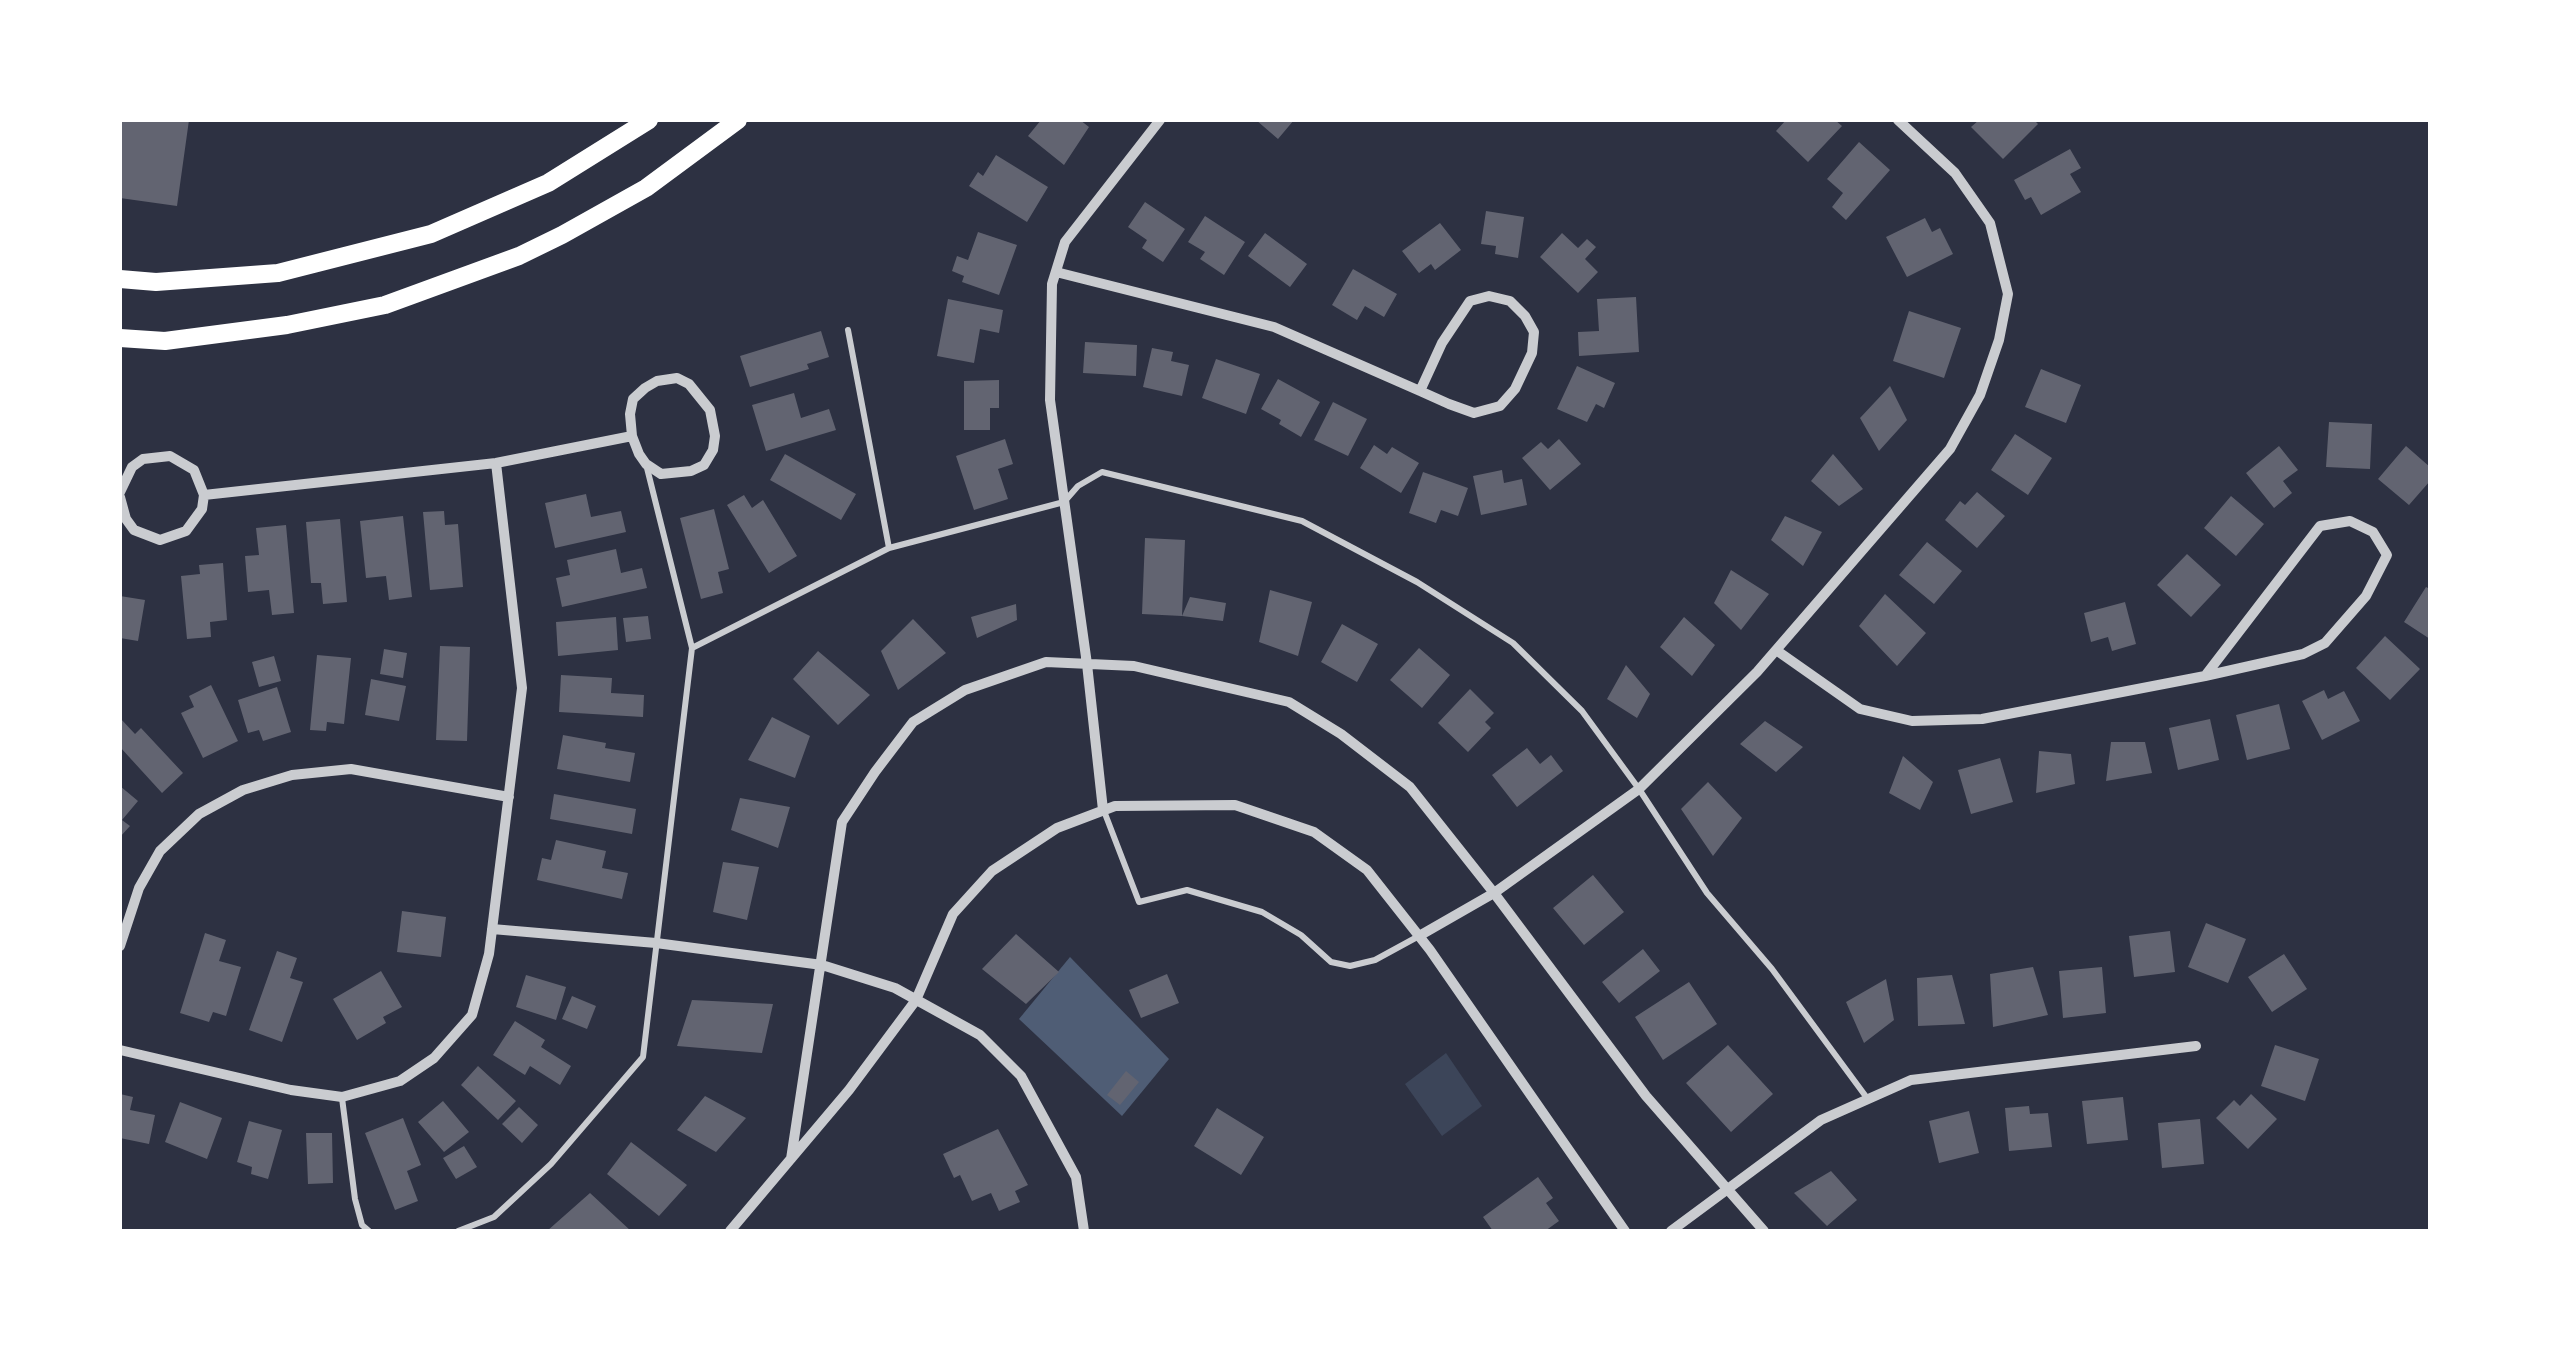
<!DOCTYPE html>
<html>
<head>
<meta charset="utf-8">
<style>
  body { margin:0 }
  #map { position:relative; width:2550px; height:1351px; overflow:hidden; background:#2d3142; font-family:"Source Sans 3",sans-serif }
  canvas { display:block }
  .frame { position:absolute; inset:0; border:122px solid #fff; pointer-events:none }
</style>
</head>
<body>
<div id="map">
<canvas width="2550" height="1351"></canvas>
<div class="frame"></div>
</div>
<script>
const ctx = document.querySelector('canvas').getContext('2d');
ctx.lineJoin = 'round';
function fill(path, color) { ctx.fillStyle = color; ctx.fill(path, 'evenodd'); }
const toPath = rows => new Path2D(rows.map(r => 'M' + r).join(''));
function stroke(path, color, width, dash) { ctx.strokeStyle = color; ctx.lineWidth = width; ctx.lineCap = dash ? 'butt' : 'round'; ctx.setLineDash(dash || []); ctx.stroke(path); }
fill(toPath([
  [1446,1053,1482,1106,1442,1136,1405,1084]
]), '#3c4559');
fill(toPath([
  [1070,957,1169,1059,1122,1116,1019,1019]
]), '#4f5d75');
fill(toPath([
  [120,120,189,120,177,206,120,198],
  [1041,120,1080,120,1089,127,1064,165,1028,136],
  [1256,120,1294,120,1278,139],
  [1786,120,1835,120,1842,126,1808,162,1776,131],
  [1979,120,2034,120,2038,124,2003,159,1971,127],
  [1859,142,1890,170,1846,220,1832,207,1843,193,1827,179],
  [2070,149,2081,168,2070,174,2081,192,2041,215,2031,197,2025,200,2014,180],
  [996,155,1048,187,1027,222,969,186,978,172,983,176],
  [1145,202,1185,229,1163,262,1142,248,1147,240,1128,227],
  [1486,211,1524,217,1518,258,1495,254,1496,246,1481,244],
  [1205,216,1245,242,1224,275,1200,259,1205,252,1188,242],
  [1925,218,1932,232,1940,228,1953,254,1907,277,1886,237],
  [1440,223,1461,250,1435,270,1431,264,1419,273,1402,251],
  [978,232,1017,245,999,295,962,282,964,276,952,271,957,256,968,260],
  [1265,233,1307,264,1290,287,1248,256],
  [1562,233,1578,248,1587,239,1596,247,1585,259,1598,272,1578,293,1540,257],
  [1353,269,1397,294,1384,317,1365,306,1357,320,1332,305],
  [1636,297,1639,352,1579,356,1578,332,1599,331,1597,299],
  [948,299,1003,310,999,333,980,329,974,363,937,356],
  [1909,311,1961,328,1944,378,1893,361],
  [821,331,829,357,807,364,809,369,750,387,740,356],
  [1085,342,1137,345,1136,376,1083,373],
  [1152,348,1173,352,1171,361,1189,365,1182,396,1143,387],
  [1216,359,1260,374,1246,414,1202,398],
  [1577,366,1615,383,1604,408,1596,404,1587,422,1557,409],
  [2041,369,2081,385,2066,423,2025,407],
  [1278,379,1320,402,1301,437,1279,424,1281,420,1261,409],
  [999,380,999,408,990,408,990,430,964,430,964,381],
  [1890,386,1907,420,1879,451,1860,418],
  [794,393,801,418,829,409,836,430,766,451,752,405],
  [1333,402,1367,419,1348,456,1314,440],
  [2329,422,2372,424,2370,469,2326,467],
  [2015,434,2052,458,2028,495,1991,470],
  [1005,439,1013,464,998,469,1008,499,974,510,956,456],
  [1559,439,1581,464,1550,490,1522,458,1541,442,1548,449],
  [1374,445,1387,454,1392,447,1419,463,1401,493,1360,468],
  [2279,446,2298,470,2283,481,2292,493,2274,508,2246,473],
  [2406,446,2430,467,2430,481,2409,505,2378,479],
  [785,454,856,494,841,520,770,480],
  [1833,454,1863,489,1839,506,1811,481],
  [1502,470,1504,483,1522,479,1527,505,1481,515,1473,476],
  [1423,472,1468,488,1458,516,1441,510,1436,523,1409,513],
  [1977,492,2005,516,1977,548,1945,520,1960,501,1965,505],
  [586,494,591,517,621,511,626,532,555,548,545,503],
  [744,495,752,508,763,500,797,556,769,573,727,505],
  [2231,496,2264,524,2236,556,2204,528],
  [714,509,729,569,718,572,723,593,701,599,680,518],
  [444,511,445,525,458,524,463,587,430,590,423,512],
  [403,516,412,597,389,600,386,576,366,578,360,521],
  [1785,516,1822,532,1803,566,1771,540],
  [340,519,347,602,323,604,321,583,311,583,306,522],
  [286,525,294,613,272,615,269,590,248,592,245,556,259,555,256,528],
  [1145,538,1185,540,1182,616,1142,614],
  [1927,542,1962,571,1934,604,1899,575],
  [616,549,621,573,642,568,647,588,562,607,556,578,570,575,567,560],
  [2187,554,2221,585,2191,617,2157,585],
  [223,563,227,620,210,622,211,637,187,639,181,576,200,574,199,565],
  [1731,570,1769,594,1741,630,1714,603],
  [2426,587,2430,589,2430,639,2404,622],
  [1270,590,1312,602,1298,656,1259,642],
  [1885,594,1926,633,1897,666,1859,626],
  [120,596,145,600,138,641,120,638],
  [1190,597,1226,603,1223,621,1182,616],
  [2125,602,2136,644,2112,651,2108,637,2091,642,2084,613],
  [1016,604,1017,620,977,638,971,617],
  [648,616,651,639,626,642,623,618],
  [616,617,618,650,558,656,556,622],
  [1684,617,1715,645,1692,676,1660,647],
  [913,619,946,653,898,690,881,651],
  [1342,624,1378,644,1357,682,1321,662],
  [2385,636,2420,669,2390,700,2356,668],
  [440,646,470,647,467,741,436,740],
  [1419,648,1450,675,1422,708,1390,680],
  [384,649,407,653,403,678,380,674],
  [818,651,870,695,838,725,793,679],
  [317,655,351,658,344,724,327,722,326,731,310,730],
  [274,656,281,681,259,687,252,662],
  [1626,665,1650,694,1637,718,1607,699],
  [561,675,612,678,611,693,644,695,643,717,559,712],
  [371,679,406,686,399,721,365,715],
  [211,685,238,741,203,758,181,713,194,707,189,696],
  [277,687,291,732,263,741,259,730,248,733,238,700],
  [1470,689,1494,713,1485,722,1491,728,1468,752,1438,723],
  [2324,690,2328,699,2344,691,2360,721,2322,740,2302,701],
  [2279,704,2290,749,2247,760,2236,715],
  [772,717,810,736,795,778,748,760],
  [120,718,135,734,141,728,183,773,162,793,120,747],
  [2210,719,2219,760,2178,770,2169,728],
  [1765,721,1803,747,1776,772,1740,744],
  [563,735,606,743,605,748,635,753,630,782,557,769],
  [2111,742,2145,742,2152,773,2106,781],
  [1527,748,1540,764,1551,755,1563,771,1517,807,1492,775],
  [2039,751,2071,754,2075,784,2036,793],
  [1903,756,1933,782,1920,810,1889,793],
  [2000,758,2013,802,1971,814,1958,770],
  [1708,782,1742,818,1713,856,1681,809],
  [120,786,138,801,122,820,130,826,120,837],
  [554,794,636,809,632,834,550,819],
  [740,798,790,807,778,848,731,830],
  [556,840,606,851,602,868,628,873,622,899,537,880,542,858,551,860],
  [723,862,759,867,747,920,713,912],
  [1593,875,1624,912,1584,945,1553,908],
  [402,911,446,917,441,957,397,952],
  [2206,923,2246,939,2228,983,2188,967],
  [2170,931,2175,972,2134,977,2129,936],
  [205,933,226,940,219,961,241,967,226,1016,213,1012,209,1022,180,1013],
  [1016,934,1059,972,1026,1004,982,969],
  [1643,949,1660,971,1619,1003,1602,982],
  [277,951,297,958,290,978,303,982,282,1042,249,1030],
  [2284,954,2307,989,2272,1012,2248,977],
  [2033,967,2048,1015,1993,1027,1990,974],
  [2102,967,2106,1013,2063,1018,2059,971],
  [381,971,402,1007,383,1017,386,1023,357,1040,333,999],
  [1167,974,1179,1003,1141,1018,1129,990],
  [526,975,566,987,556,1020,516,1007],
  [1952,975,1965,1024,1918,1026,1917,978],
  [1886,979,1894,1020,1864,1043,1846,1002],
  [1689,982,1717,1024,1663,1060,1635,1017],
  [572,996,596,1006,587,1029,562,1019],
  [692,1000,773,1004,762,1053,677,1046],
  [515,1021,545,1040,541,1047,571,1066,560,1085,530,1066,525,1075,493,1055],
  [1728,1045,1773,1094,1731,1132,1686,1083],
  [2275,1045,2319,1059,2305,1101,2261,1086],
  [478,1066,516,1101,498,1120,461,1085],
  [1126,1071,1139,1082,1120,1105,1107,1095],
  [120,1094,133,1097,130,1110,155,1115,149,1144,120,1138],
  [2251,1094,2277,1119,2248,1149,2216,1118,2234,1100,2240,1106],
  [705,1096,746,1118,716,1152,677,1130],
  [2123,1097,2128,1140,2087,1144,2082,1101],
  [443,1101,469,1132,444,1152,418,1122],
  [180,1102,222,1118,207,1159,165,1142],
  [2029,1106,2030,1114,2048,1113,2052,1147,2009,1151,2005,1108],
  [519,1107,538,1125,522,1143,502,1124],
  [1217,1108,1264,1137,1241,1175,1194,1146],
  [1969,1111,1979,1153,1939,1163,1929,1121],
  [403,1118,421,1165,407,1171,418,1201,395,1210,365,1133],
  [2200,1119,2204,1164,2162,1168,2158,1123],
  [249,1121,282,1130,268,1179,251,1174,252,1167,237,1162],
  [998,1129,1028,1185,1015,1191,1020,1202,999,1211,991,1193,972,1201,960,1175,954,1178,943,1154],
  [306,1133,332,1133,333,1183,308,1184],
  [631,1142,687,1185,659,1216,607,1174],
  [464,1146,477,1167,456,1179,443,1158],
  [1831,1171,1857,1200,1827,1226,1794,1193],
  [1538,1177,1553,1198,1546,1203,1559,1221,1545,1231,1493,1231,1483,1217],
  [590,1193,631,1231,547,1231]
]), '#626471');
stroke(toPath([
  [848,330,889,548],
  [692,648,889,548,1064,502,1078,486,1102,472,1302,521,1417,582,1513,643,1582,711,1639,789,1707,893,1772,969,1867,1098],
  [1104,811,1139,902,1187,890,1262,912,1301,935,1331,962,1350,966,1375,960,1419,936],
  [342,1098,355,1199,362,1225,369,1231],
  [458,1231,494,1217,551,1164,643,1057,692,648,646,464]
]), '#caccd0', 6);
stroke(toPath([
  [1056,272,1274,327,1420,391,1449,404,1474,413,1500,406,1515,389,1532,353,1534,332,1525,316,1510,301,1489,296,1470,301,1442,343,1420,391],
  [677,378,689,384,710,410,715,436,713,450,704,465,691,471,661,474,646,464,639,454,632,436,630,414,633,399,645,388,657,381,677,378],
  [120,492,132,467,143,459,170,456,194,470,204,495,202,509,186,531,160,540,134,530,126,519,120,497],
  [204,495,496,463,632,436],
  [1776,650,1860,709,1912,721,1982,719,2205,676,2303,654,2325,643,2366,596,2387,555,2373,532,2350,521,2320,526,2205,676],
  [1103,810,1087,664,1050,400,1052,284,1065,242,1160,120],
  [492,929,656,943,822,965,895,988,980,1035,1021,1076,1076,1177,1084,1231],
  [1419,936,1494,893,1639,789,1757,672,1950,449,1980,395,1999,340,2008,294,1990,223,1955,173,1898,120],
  [120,946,139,888,160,851,199,814,243,790,292,775,351,769,509,797],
  [120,1050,291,1090,342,1097,400,1081,434,1058,472,1015,489,954,522,688,496,463],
  [791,1159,842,822,875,772,913,722,965,690,1046,662,1134,666,1289,702,1341,734,1410,787,1494,893,1646,1096,1764,1231],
  [730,1231,849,1090,916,1000,953,914,992,871,1057,828,1115,806,1235,805,1314,832,1367,870,1430,950,1625,1231],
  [1671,1231,1821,1120,1911,1080,2196,1046]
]), '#caccd0', 10);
stroke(toPath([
  [120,279,156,282,278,273,431,234,548,183,649,120],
  [120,338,165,341,287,325,385,305,519,256,562,235,646,188,738,120]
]), '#fff', 18);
</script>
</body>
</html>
